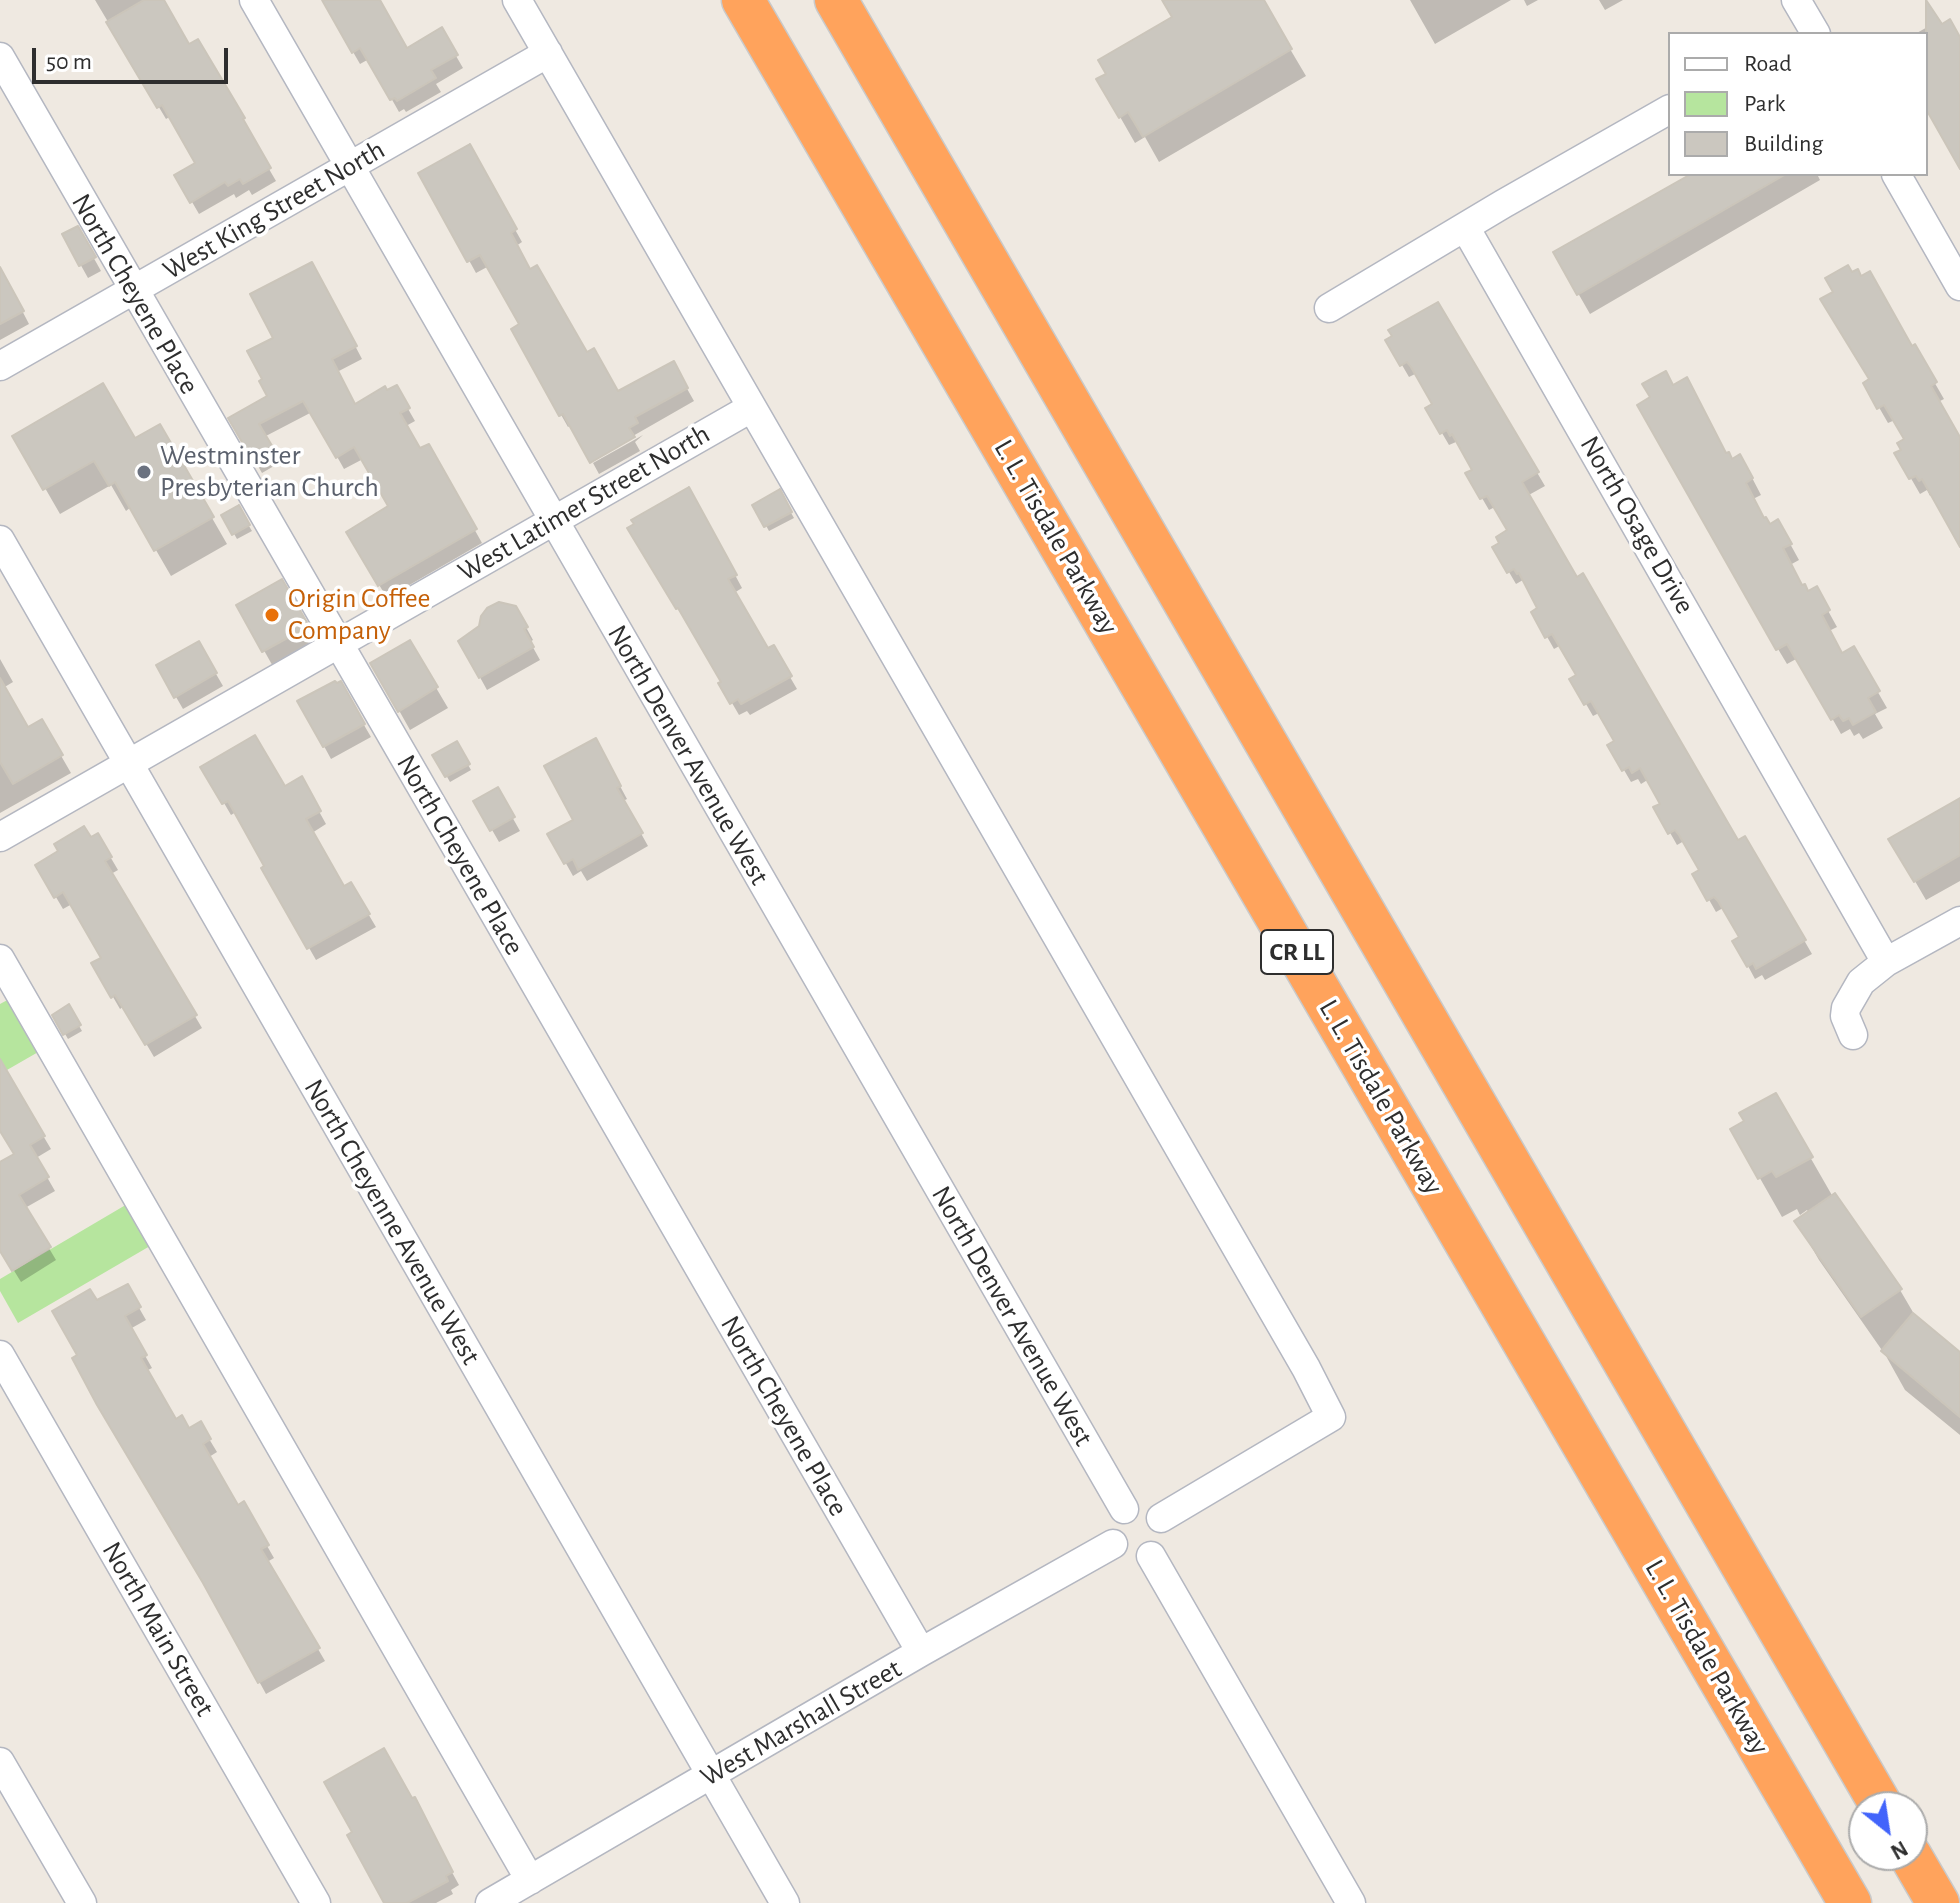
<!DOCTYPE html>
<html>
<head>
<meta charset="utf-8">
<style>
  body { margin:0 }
  #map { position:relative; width:1960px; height:1903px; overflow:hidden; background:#efe9e1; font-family:"Alegreya Sans",sans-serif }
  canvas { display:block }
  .legend { position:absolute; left:1668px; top:32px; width:260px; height:144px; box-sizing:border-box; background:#fff; border:2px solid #ababab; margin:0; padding:10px 14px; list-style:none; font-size:24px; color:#2e2e2e }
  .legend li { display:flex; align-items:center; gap:16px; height:40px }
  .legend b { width:40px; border:2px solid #ababab }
  .north { position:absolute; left:1848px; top:1791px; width:80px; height:80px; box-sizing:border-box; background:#fff; border:2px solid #ababab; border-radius:50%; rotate:150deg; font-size:22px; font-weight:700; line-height:32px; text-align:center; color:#2e2e2e }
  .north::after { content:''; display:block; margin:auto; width:28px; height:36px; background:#4264fb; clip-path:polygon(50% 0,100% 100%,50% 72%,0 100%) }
  .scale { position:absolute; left:32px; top:48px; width:196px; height:36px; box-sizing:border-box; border:4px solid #2e2e2e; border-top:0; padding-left:10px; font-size:24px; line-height:28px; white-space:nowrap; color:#2e2e2e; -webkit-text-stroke:6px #fff; paint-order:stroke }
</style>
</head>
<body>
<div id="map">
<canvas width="1960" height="1903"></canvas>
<ul class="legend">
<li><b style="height:10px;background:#fff"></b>Road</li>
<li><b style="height:22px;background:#b6e59e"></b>Park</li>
<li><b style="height:22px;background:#cbc7bf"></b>Building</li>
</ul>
<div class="north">N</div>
<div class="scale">50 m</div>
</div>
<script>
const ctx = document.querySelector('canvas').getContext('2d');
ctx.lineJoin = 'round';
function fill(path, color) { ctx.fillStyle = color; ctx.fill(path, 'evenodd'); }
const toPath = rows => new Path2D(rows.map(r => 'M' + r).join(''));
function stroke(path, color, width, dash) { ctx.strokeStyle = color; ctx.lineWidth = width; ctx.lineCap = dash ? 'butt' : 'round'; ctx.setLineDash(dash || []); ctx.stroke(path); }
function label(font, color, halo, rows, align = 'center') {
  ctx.font = font + ' "Alegreya Sans",sans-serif'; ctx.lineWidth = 7; ctx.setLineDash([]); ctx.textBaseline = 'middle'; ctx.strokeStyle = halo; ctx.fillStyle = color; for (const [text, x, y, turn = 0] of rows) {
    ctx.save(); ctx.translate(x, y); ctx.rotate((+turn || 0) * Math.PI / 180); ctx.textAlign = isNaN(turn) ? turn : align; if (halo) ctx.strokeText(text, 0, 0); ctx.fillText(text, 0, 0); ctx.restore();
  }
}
fill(toPath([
  [13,997,40,1051,0,1074,0,1004],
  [129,1203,150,1246,18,1323,0,1291,0,1279]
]), '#b6e59e');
fill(toPath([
  [95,0,162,0,189,46,197,41,250,131,248,133,276,181,252,195,249,190,236,198,234,194,199,214,177,176,198,164,171,116,166,119],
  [323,0,378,0,406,50,441,30,463,68,436,84,441,92,406,112,404,109,399,112,369,59,360,64],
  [1164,0,1261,0,1306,76,1159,162,1145,137,1135,143,1099,80,1175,18],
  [1410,0,1511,0,1435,44],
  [1524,0,1538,0,1527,6],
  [1599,0,1623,0,1605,10],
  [1938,21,1960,41,1960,164,1926,104,1926,34,1915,34],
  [469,147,522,242,516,246,530,272,586,355,618,394,673,364,694,401,591,460,571,425,568,427,513,330,522,325,489,266,476,273,421,173],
  [1692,174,1817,174,1820,180,1590,314,1555,253],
  [77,228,101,271,88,278,64,235],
  [0,268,29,324,0,340],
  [319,277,362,359,337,372,354,406,396,388,415,421,406,426,419,451,428,446,482,543,387,598,348,533,391,507,363,459,344,469,312,412,264,437,279,463,262,473,231,419,269,397,276,339],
  [1437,304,1545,486,1527,496,1737,843,1745,838,1812,954,1765,980,1762,975,1755,979,1735,942,1741,938,1723,908,1716,912,1695,875,1702,871,1684,841,1677,845,1656,808,1663,805,1649,779,1641,784,1638,779,1631,782,1610,746,1617,742,1599,713,1593,716,1572,680,1579,676,1561,645,1554,649,1533,612,1540,609,1523,580,1516,584,1509,572,1501,544,1509,531,1495,507,1489,510,1468,474,1475,470,1460,446,1459,447,1456,442,1449,445,1428,409,1435,405,1415,374,1409,377,1388,341],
  [1914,347,1944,399,1938,402,1960,441,1960,542,1933,494,1930,496,1927,490,1920,494,1897,454,1904,450,1907,440,1895,420,1888,423,1865,383],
  [1673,388,1732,461,1749,472,1761,495,1753,499,1764,521,1770,527,1778,522,1799,560,1790,565,1802,587,1808,593,1816,589,1837,627,1829,631,1842,655,1853,649,1887,708,1875,714,1883,728,1863,739,1859,733,1854,736,1850,729,1841,734,1798,658,1787,664,1778,649],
  [159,426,227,544,171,576,131,507,126,511,111,485,60,514,15,436,134,441],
  [643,435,635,442,640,451,599,474,593,463],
  [689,489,742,588,734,593,767,651,773,648,797,689,750,715,747,711,739,715,721,684,723,683,630,529],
  [779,492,794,518,769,531,755,506],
  [238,508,252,531,237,539,224,516],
  [281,582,318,646,275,670,239,606],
  [515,607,533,640,530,642,540,660,487,690,460,641],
  [409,642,448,708,410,730,373,664],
  [198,643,223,686,183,709,158,666],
  [0,659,13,682,3,688,27,729,41,721,71,773,0,813],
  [340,684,371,737,331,759,300,702],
  [595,740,627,799,623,801,648,846,587,881,581,871,573,876,550,835,576,820],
  [456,744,471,770,450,782,435,756],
  [203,767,284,789,301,779,326,824,312,833,343,889,351,885,376,927,316,960,264,869,267,867,236,812,231,815],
  [497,790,520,831,499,842,476,802],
  [1960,800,1960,881,1926,900,1891,840],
  [98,836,118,870,111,874,202,1028,154,1057,124,1006,120,1009,94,964,104,958,72,904,63,909,37,865],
  [68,1007,82,1031,68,1039,54,1015],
  [8,1077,51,1149,36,1158,55,1191,25,1208,56,1260,21,1282,0,1248,0,1165,16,1155,0,1127,0,1082],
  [1775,1096,1833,1197,1900,1290,1917,1319,1960,1355,1960,1435,1905,1390,1886,1356,1819,1260,1797,1222,1809,1213,1807,1210,1800,1215,1797,1209,1782,1217,1732,1129,1747,1122],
  [127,1287,146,1320,130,1329,152,1368,146,1371,175,1421,188,1431,200,1424,217,1452,209,1457,237,1508,243,1504,274,1558,267,1562,325,1661,266,1694,80,1356,96,1303],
  [383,1751,440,1846,438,1847,459,1885,451,1890,453,1894,436,1903,386,1903,355,1833]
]), '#0003');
const building = toPath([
  [144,0,164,0,189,44,198,39,245,118,243,119,271,168,243,184,240,179,228,186,225,182,190,203,174,175,195,163,162,105,157,108,106,22,144,0],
  [322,0,380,0,407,48,442,27,458,55,431,70,436,78,397,101,395,98,390,100,360,48,352,53,322,0],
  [1162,0,1264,0,1292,49,1143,137,1128,112,1119,118,1096,79,1106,74,1098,60,1172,17,1162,0],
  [1926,0,1942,24,1950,19,1960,37,1960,169,1926,109,1926,0],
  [470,144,517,229,511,233,530,269,537,265,587,352,594,348,618,391,674,361,688,388,635,417,638,423,629,428,635,437,590,463,563,414,559,416,511,329,519,324,480,255,467,262,418,173,470,144],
  [1691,174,1786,174,1577,295,1553,252,1691,174],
  [78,226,96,257,79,266,62,234,78,226],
  [312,262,357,346,332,359,355,404,385,386,387,390,397,385,410,408,400,413,420,448,429,444,477,529,378,586,346,532,388,506,354,447,336,458,303,401,259,424,274,449,253,461,228,418,267,396,259,381,262,379,247,351,273,338,250,294,312,262],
  [1848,265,1852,272,1858,269,1861,276,1870,271,1912,346,1915,344,1937,382,1931,386,1960,437,1960,547,1922,479,1919,481,1916,476,1909,479,1894,453,1901,450,1897,443,1904,439,1884,405,1877,409,1863,383,1869,379,1820,299,1833,292,1825,278,1848,265],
  [0,267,24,311,0,324,0,267],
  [1438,302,1539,472,1522,482,1577,577,1583,573,1738,840,1745,836,1806,940,1756,969,1753,963,1747,967,1732,941,1739,937,1718,901,1714,897,1707,901,1692,874,1699,870,1679,835,1675,830,1668,834,1653,807,1660,804,1640,768,1632,773,1629,767,1622,771,1607,745,1614,741,1591,701,1584,705,1569,679,1576,675,1552,634,1545,638,1531,612,1537,608,1519,573,1517,574,1514,569,1507,573,1492,547,1499,543,1496,537,1507,530,1487,496,1480,499,1465,473,1472,470,1452,434,1450,436,1447,430,1440,434,1425,408,1432,404,1411,367,1407,362,1400,366,1385,340,1392,336,1388,330,1438,302],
  [1666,371,1673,385,1687,377,1726,453,1729,452,1732,459,1740,454,1753,478,1746,483,1764,518,1766,517,1770,524,1778,519,1792,544,1783,548,1802,585,1805,584,1808,591,1817,586,1830,610,1822,615,1842,653,1854,646,1880,691,1868,698,1876,712,1853,725,1849,718,1843,721,1839,715,1831,720,1787,644,1776,650,1637,405,1650,397,1642,384,1666,371],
  [103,383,135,438,160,424,214,517,154,551,115,482,109,486,94,461,43,490,12,436,103,383],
  [689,487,737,575,728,579,768,648,774,645,792,676,741,704,738,699,730,704,718,683,721,682,678,608,676,609,627,528,634,524,631,520,689,487],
  [780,489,792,512,764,527,752,505,780,489],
  [239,505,250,525,232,535,221,515,239,505],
  [282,579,309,626,262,652,236,605,282,579],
  [499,602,516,606,528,627,524,629,534,647,479,678,458,641,479,626,481,616,487,608,499,602],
  [410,640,438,687,398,712,370,663,410,640],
  [199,641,217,673,174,698,156,665,199,641],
  [0,678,28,727,42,719,63,755,13,784,0,762,0,678],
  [335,681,337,683,341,681,365,724,323,747,297,701,335,681],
  [255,735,285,786,302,776,321,811,306,819,344,886,351,882,370,914,307,949,261,868,264,866,228,801,222,804,200,767,255,735],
  [596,738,621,786,617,788,643,833,578,870,573,859,564,864,547,834,573,820,544,766,596,738],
  [457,741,470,764,445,777,432,755,457,741],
  [498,787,515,817,490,831,473,801,498,787],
  [1960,798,1960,855,1914,882,1888,839,1960,798],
  [84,826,91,837,98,833,112,857,105,861,197,1015,145,1045,115,995,111,998,91,963,101,958,63,892,54,898,35,865,58,851,54,844,84,826],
  [69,1004,81,1025,63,1035,52,1015,69,1004],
  [0,1059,45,1136,30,1145,49,1177,19,1195,51,1247,12,1271,0,1251,0,1162,14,1154,0,1131,0,1059],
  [1776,1093,1813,1157,1776,1177,1772,1171,1758,1179,1730,1129,1744,1121,1739,1113,1776,1093],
  [1835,1193,1902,1289,1861,1317,1794,1221,1835,1193],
  [128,1284,141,1307,125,1316,147,1355,141,1358,176,1419,182,1415,189,1428,201,1421,211,1439,203,1444,238,1505,244,1501,269,1545,261,1549,320,1648,258,1683,203,1583,97,1405,72,1358,77,1355,52,1311,90,1289,97,1300,128,1284],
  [1913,1313,1960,1352,1960,1417,1881,1351,1913,1313],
  [384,1748,412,1798,415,1797,453,1872,446,1876,448,1881,407,1903,384,1903,347,1835,352,1832,324,1782,384,1748]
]);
fill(building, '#cbc7bf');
stroke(building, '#cbc5ba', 2);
const minor = toPath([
  [254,0,1124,1509],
  [517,0,1306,1368,1331,1417,1161,1518],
  [1796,0,1816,34],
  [0,57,921,1652],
  [1896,174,1960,286],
  [1465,227,1886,962],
  [1329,308,1503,204,1670,109],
  [0,366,548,53],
  [0,540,785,1903],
  [0,837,751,408],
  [0,959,530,1880],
  [1853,1035,1845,1016,1846,1008,1861,982,1886,962,1960,921],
  [0,1355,316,1903],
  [1151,1556,1351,1903],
  [0,1762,82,1903],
  [490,1903,921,1652,1113,1544]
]);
const highway = toPath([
  [743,0,1850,1903],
  [836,0,1882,1807],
  [1910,1855,1938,1903]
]);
stroke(minor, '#b4b7c1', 31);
stroke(highway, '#c9c9c9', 45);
stroke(minor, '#fff', 28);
stroke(highway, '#ffa35c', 42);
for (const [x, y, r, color] of [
  [144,472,8,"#6b7280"],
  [272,615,8,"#e8710a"]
]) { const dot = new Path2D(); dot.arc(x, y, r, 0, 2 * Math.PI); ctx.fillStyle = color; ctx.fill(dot); stroke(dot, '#fff', 3); }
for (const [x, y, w] of [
  [1297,952,72]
]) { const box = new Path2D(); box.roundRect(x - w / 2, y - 22, w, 44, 6); ctx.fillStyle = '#fff'; ctx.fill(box); stroke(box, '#2e2e2e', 2); }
label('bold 26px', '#2e2e2e', null, [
  ["CR LL",1297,952]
]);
label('28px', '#2e2e2e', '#fff', [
  ["West King Street North",274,210,-30],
  ["North Cheyene Place",135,294,60],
  ["West Latimer Street North",584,503,-30],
  ["North Osage Drive",1637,525,60],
  ["L. L. Tisdale Parkway",1056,537,60],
  ["North Denver Avenue West",688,755,60],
  ["North Cheyene Place",460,855,60],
  ["L. L. Tisdale Parkway",1381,1097,60],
  ["North Cheyenne Avenue West",392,1222,60],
  ["North Denver Avenue West",1012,1316,60],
  ["North Cheyene Place",784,1416,60],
  ["North Main Street",158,1629,60],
  ["L. L. Tisdale Parkway",1707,1657,60],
  ["West Marshall Street",801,1723,-30]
]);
label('28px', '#5b616d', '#fff', [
  ["Westminster",160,456],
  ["Presbyterian Church",160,488]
], 'left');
label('28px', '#c56008', '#fff', [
  ["Origin Coffee",288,599],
  ["Company",288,631]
], 'left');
</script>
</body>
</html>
